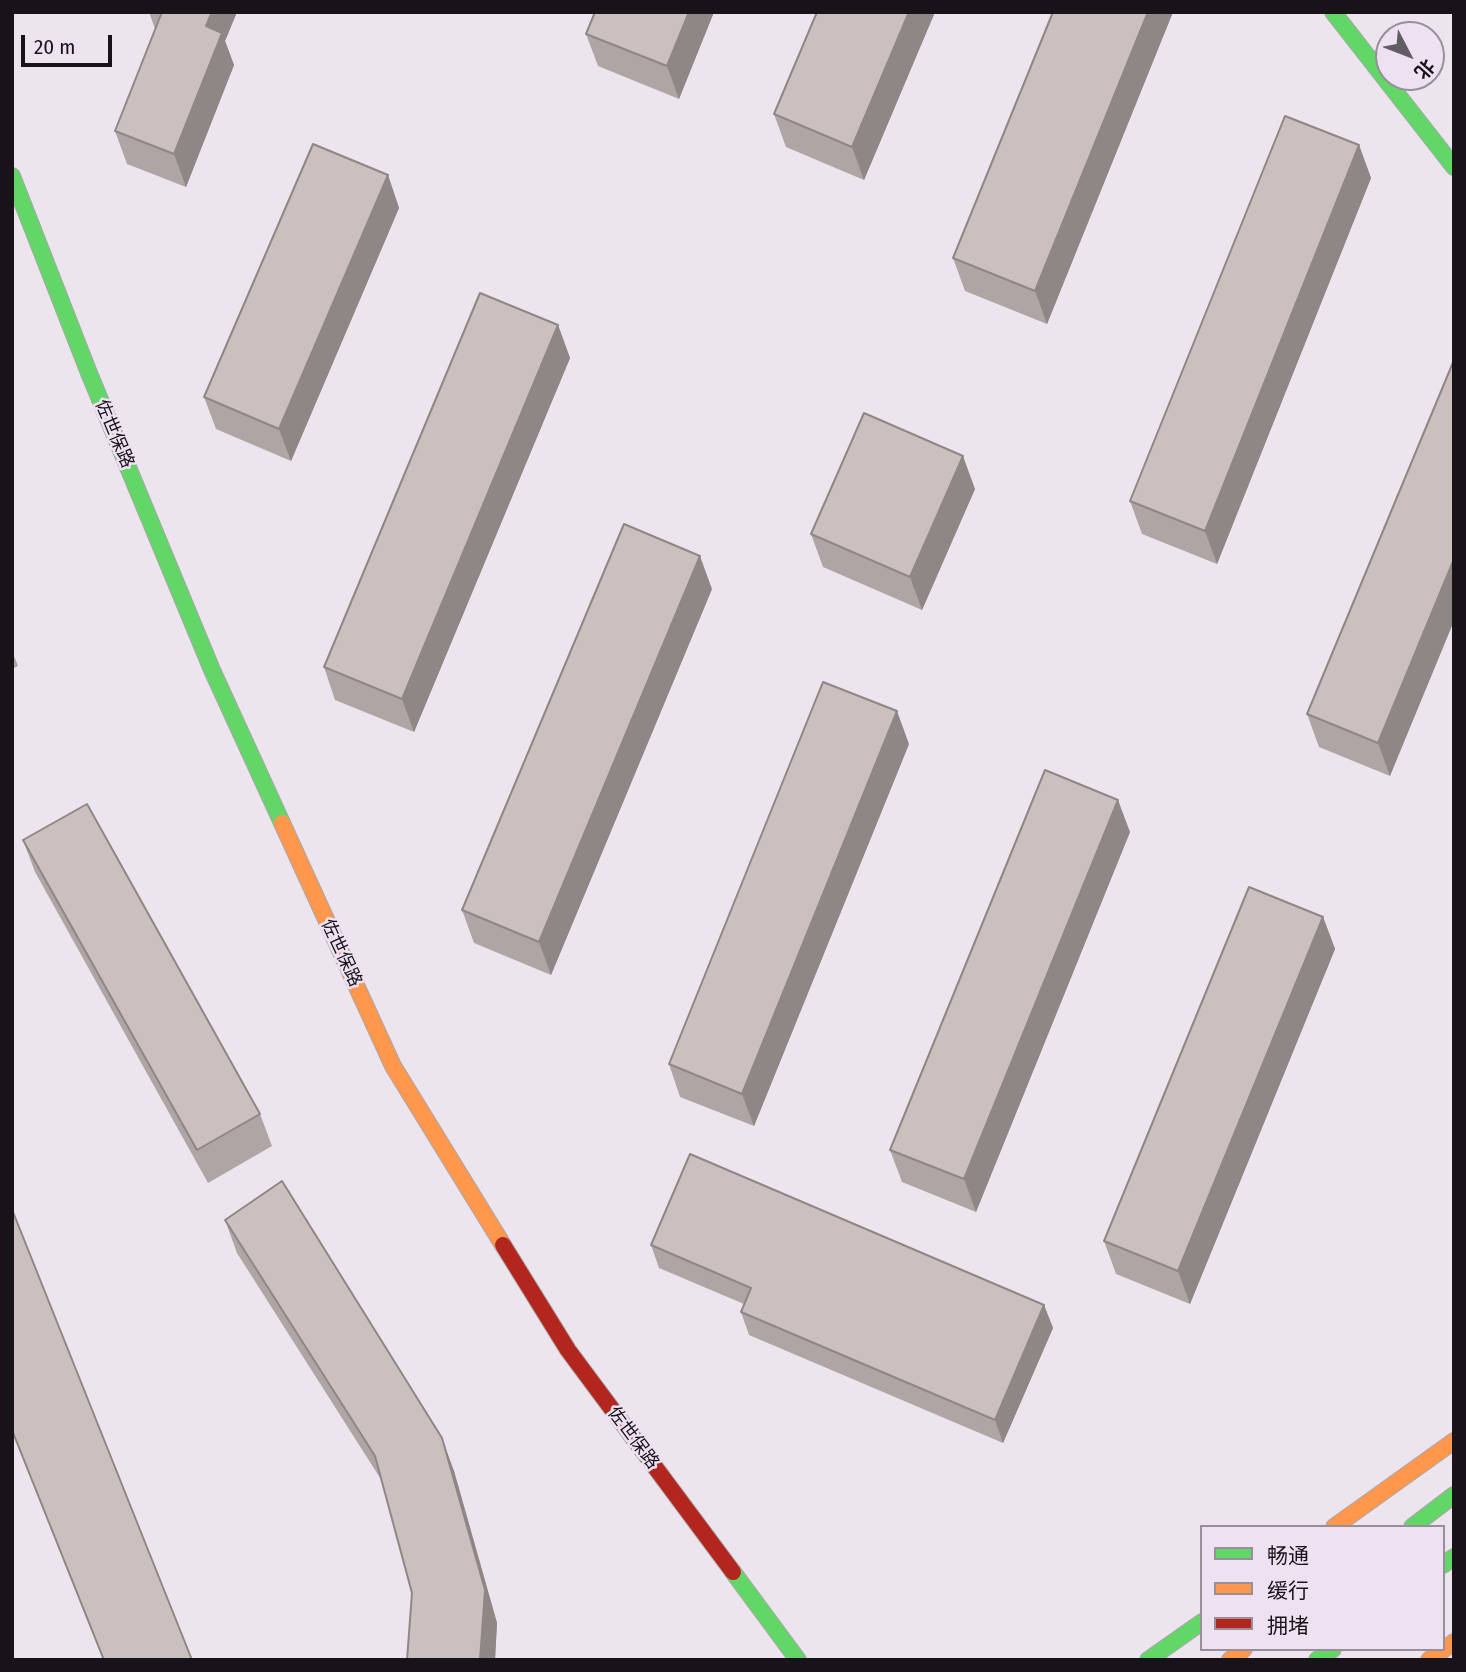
<!DOCTYPE html>
<html>
<head>
<meta charset="utf-8">
<style>
  body { margin:0 }
  #map { position:relative; width:1466px; height:1672px; overflow:hidden; background:#ece5ee; font-family:"Fira Sans Condensed","Noto Sans SC",sans-serif }
  canvas { display:block }
  .frame { position:absolute; inset:0; border:14px solid #181319; pointer-events:none }
  .legend { position:absolute; left:1200px; top:1525px; width:245px; height:126px; box-sizing:border-box; background:#ede1f2; border:2px solid #988f9b; margin:0; padding:9px 12px; list-style:none; font-size:21px; color:#181319 }
  .legend li { display:flex; align-items:center; gap:14px; height:35px }
  .legend b { width:35px; border:2px solid #988f9b }
  .north { position:absolute; left:1375px; top:21px; width:70px; height:70px; box-sizing:border-box; background:#ede1f2; border:2px solid #988f9b; border-radius:50%; rotate:132deg; font-size:19px; font-weight:700; line-height:28px; text-align:center; color:#181319 }
  .north::after { content:''; display:block; margin:auto; width:24px; height:32px; background:#625c64; clip-path:polygon(50% 0,100% 100%,50% 72%,0 100%) }
  .scale { position:absolute; left:21px; top:35px; width:91px; height:32px; box-sizing:border-box; border:4px solid #181319; border-top:0; padding-left:9px; font-size:21px; line-height:24px; white-space:nowrap; color:#181319; -webkit-text-stroke:5px #ede1f2; paint-order:stroke }
</style>
</head>
<body>
<div id="map">
<canvas width="1466" height="1672"></canvas>
<div class="frame"></div>
<ul class="legend">
<li><b style="height:9px;background:#63d668"></b>畅通</li>
<li><b style="height:9px;background:#ff974d"></b>缓行</li>
<li><b style="height:9px;background:#b3261e"></b>拥堵</li>
</ul>
<div class="north">北</div>
<div class="scale">20 m</div>
</div>
<script>
const ctx = document.querySelector('canvas').getContext('2d');
ctx.lineJoin = 'round';
const toPath = rows => new Path2D(rows.map(r => 'M' + r).join(''));
function stroke(path, color, width, dash) { ctx.strokeStyle = color; ctx.lineWidth = width; ctx.lineCap = dash ? 'butt' : 'round'; ctx.setLineDash(dash || []); ctx.stroke(path); }
function fill(path, color) { ctx.fillStyle = color; ctx.fill(path, 'evenodd'); }
function label(font, color, halo, rows, align = 'center') {
  ctx.font = font + ' "Fira Sans Condensed","Noto Sans SC",sans-serif'; ctx.lineWidth = 5; ctx.setLineDash([]); ctx.textBaseline = 'middle'; ctx.strokeStyle = halo; ctx.fillStyle = color; for (const [text, x, y, turn = 0] of rows) {
    ctx.save(); ctx.translate(x, y); ctx.rotate((+turn || 0) * Math.PI / 180); ctx.textAlign = isNaN(turn) ? turn : align; if (halo) ctx.strokeText(text, 0, 0); ctx.fillText(text, 0, 0); ctx.restore();
  }
}
const fast = toPath([
  [1333,12,1454,167],
  [12,176,89,373,212,670,282,823],
  [1412,1527,1454,1495],
  [1443,1565,1454,1557],
  [733,1572,798,1660],
  [1148,1660,1202,1622],
  [1317,1660,1333,1649]
]);
const slow = toPath([
  [282,823,393,1066,503,1245],
  [1334,1527,1454,1441],
  [1230,1660,1244,1649],
  [1429,1660,1454,1642]
]);
const jam = toPath([
  [503,1245,568,1350,733,1572]
]);
stroke(fast, '#aba6ad', 18);
stroke(slow, '#aba6ad', 18);
stroke(jam, '#aba6ad', 18);
stroke(fast, '#63d668', 16);
stroke(slow, '#ff974d', 16);
stroke(jam, '#b3261e', 16);
fill(toPath([
  [149,12,237,12,225,41,234,65,186,187,127,164,115,131,155,29],
  [714,12,679,99,598,66,586,34],
  [817,12,935,12,864,180,786,147,774,114],
  [1053,12,1173,12,1047,324,965,291,953,258],
  [1359,145,1371,178,1217,564,1142,534,1130,501],
  [388,175,399,208,291,461,216,429,204,397],
  [558,325,570,358,414,732,335,700,324,667],
  [1454,360,1390,776,1319,747,1307,714],
  [975,489,922,610,823,567,811,534],
  [712,589,551,975,474,943,462,910],
  [12,651,18,666,12,669],
  [909,744,754,1126,680,1097,669,1064],
  [1130,832,976,1212,902,1182,890,1150],
  [23,840,260,1114,272,1146,208,1183,35,872],
  [1323,917,1335,949,1190,1304,1116,1274,1104,1241],
  [12,1212,192,1660,103,1660,12,1432],
  [225,1220,454,1471,497,1623,495,1660,407,1660,412,1593,382,1481,237,1253],
  [651,1245,1044,1305,1053,1328,1003,1443,749,1335,741,1312,744,1304,659,1268]
]), '#afa5a4');
fill(toPath([
  [212,12,237,12,225,41,234,65,186,187,174,154,206,26],
  [689,12,714,12,679,99,667,66],
  [909,12,935,12,864,180,852,147],
  [1148,12,1173,12,1047,324,1035,291],
  [1359,145,1371,178,1217,564,1205,531],
  [388,175,399,208,291,461,279,429],
  [558,325,570,358,414,732,402,699],
  [963,456,975,489,922,610,910,577],
  [700,556,712,589,551,975,539,942],
  [1454,559,1454,621,1390,776,1378,743],
  [897,711,909,744,754,1126,742,1094],
  [1118,800,1130,832,976,1212,964,1179],
  [1323,917,1335,949,1190,1304,1178,1271],
  [1044,1305,1053,1328,1003,1443,995,1420],
  [442,1438,454,1471,497,1623,495,1660,480,1660]
]), '#8f8686');
const building = toPath([
  [162,12,212,12,206,26,222,33,174,154,115,131,162,12],
  [595,12,689,12,667,66,586,34,595,12],
  [817,12,909,12,852,147,774,114,817,12],
  [1053,12,1148,12,1035,291,953,258,1053,12],
  [1285,116,1359,145,1205,531,1130,501,1285,116],
  [313,144,388,175,279,429,204,397,313,144],
  [480,293,558,325,402,699,324,667,480,293],
  [1454,360,1454,559,1378,743,1307,714,1454,360],
  [864,413,963,456,910,577,811,534,864,413],
  [624,524,700,556,539,942,462,910,624,524],
  [823,682,897,711,742,1094,669,1064,823,682],
  [1045,770,1118,800,964,1179,890,1150,1045,770],
  [87,804,260,1114,197,1150,23,840,87,804],
  [1249,887,1323,917,1178,1271,1104,1241,1249,887],
  [690,1154,1044,1305,995,1420,741,1312,751,1288,651,1245,690,1154],
  [282,1181,442,1438,485,1590,480,1660,407,1660,412,1593,375,1456,225,1220,282,1181],
  [12,1212,13,1212,192,1660,104,1660,12,1430,12,1212]
]);
fill(building, '#ccc0bf');
stroke(building, '#8f8686', 2);
label('18px', '#181319', '#ede1f2', [
  ["佐世保路",114,434,67],
  ["佐世保路",341,953,65],
  ["佐世保路",633,1438,53]
]);
</script>
</body>
</html>
